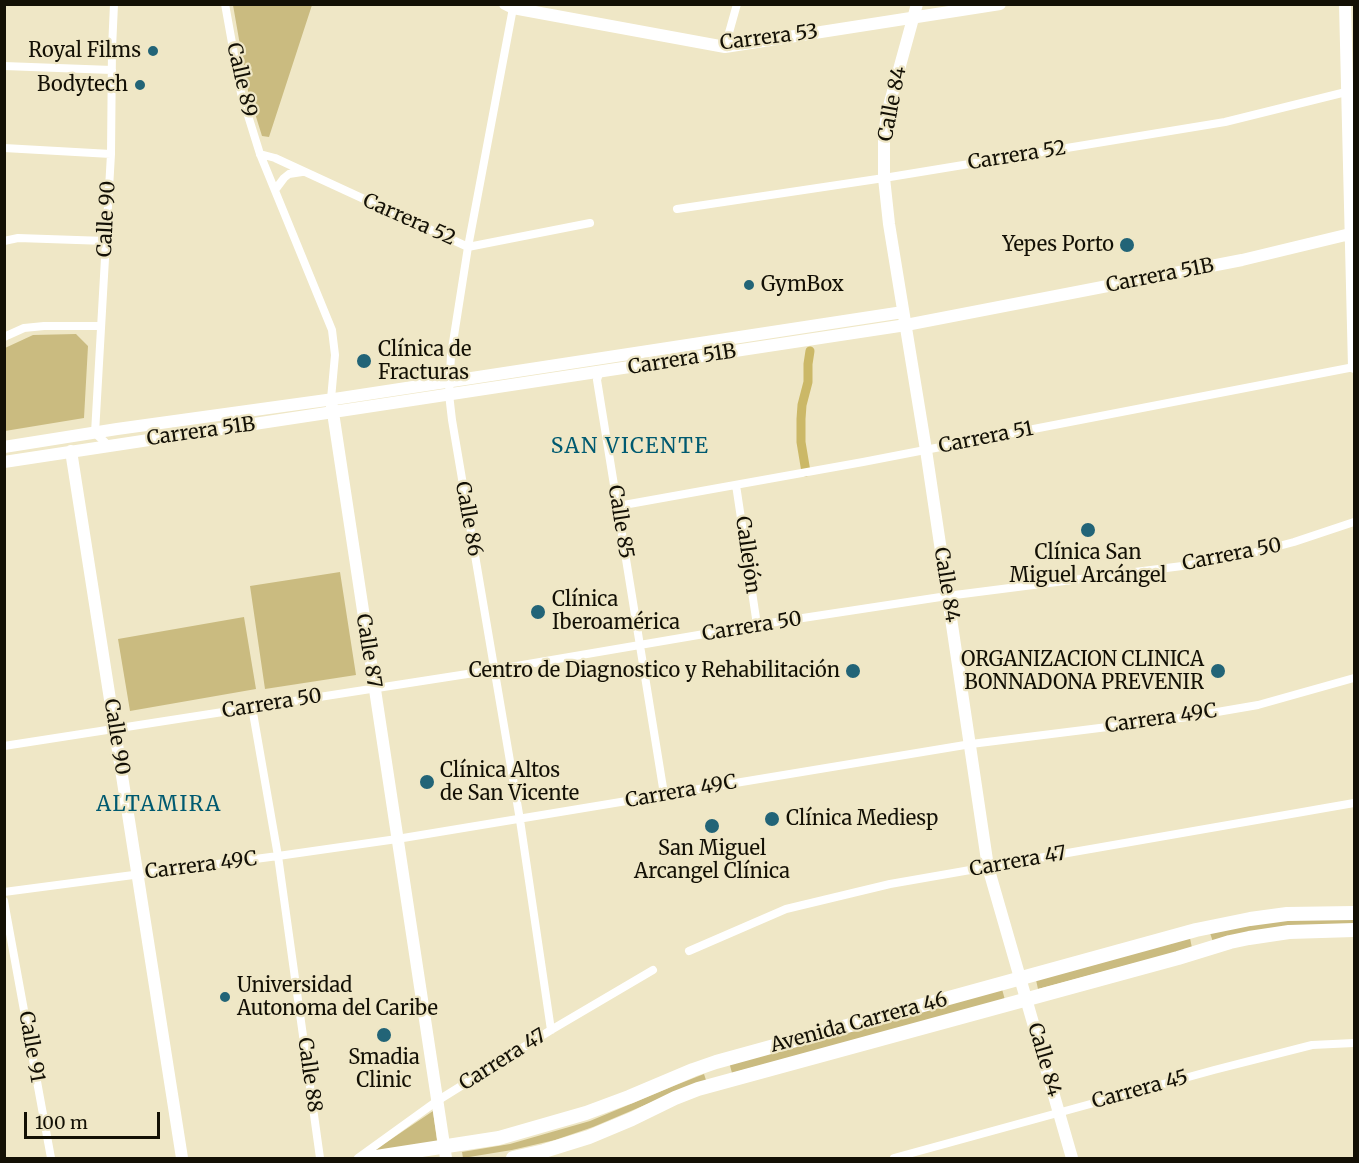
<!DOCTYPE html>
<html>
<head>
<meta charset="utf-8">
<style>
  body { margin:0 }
  #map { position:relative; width:1359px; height:1163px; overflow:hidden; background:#efe7c6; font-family:Merriweather,serif }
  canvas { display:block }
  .frame { position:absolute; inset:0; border:6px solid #131005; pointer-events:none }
  .scale { position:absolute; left:24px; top:1112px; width:136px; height:27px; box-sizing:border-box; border:3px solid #131005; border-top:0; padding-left:8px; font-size:18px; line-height:21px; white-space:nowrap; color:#131005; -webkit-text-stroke:4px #efe7c6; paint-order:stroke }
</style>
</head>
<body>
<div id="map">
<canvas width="1359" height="1163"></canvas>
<div class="frame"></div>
<div class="scale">100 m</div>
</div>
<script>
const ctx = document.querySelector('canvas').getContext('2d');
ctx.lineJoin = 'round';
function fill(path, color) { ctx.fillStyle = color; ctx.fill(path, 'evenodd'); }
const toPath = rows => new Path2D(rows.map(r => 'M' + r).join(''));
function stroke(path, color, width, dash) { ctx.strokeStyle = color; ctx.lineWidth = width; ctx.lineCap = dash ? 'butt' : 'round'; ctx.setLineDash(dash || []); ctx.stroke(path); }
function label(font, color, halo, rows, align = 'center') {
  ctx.font = font + ' Merriweather,serif'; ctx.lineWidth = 4.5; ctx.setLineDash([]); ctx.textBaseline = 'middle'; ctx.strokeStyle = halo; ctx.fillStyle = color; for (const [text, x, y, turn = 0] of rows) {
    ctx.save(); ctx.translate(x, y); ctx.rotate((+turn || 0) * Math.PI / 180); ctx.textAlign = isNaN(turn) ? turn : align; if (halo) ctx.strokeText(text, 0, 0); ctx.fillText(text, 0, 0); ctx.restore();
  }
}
fill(toPath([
  [233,5,312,5,269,137,262,136,248,91],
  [76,334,88,346,84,418,5,431,5,348,33,335],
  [340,572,356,675,265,689,250,586],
  [244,617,256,689,130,711,118,639],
  [1354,918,1354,926,1213,942,1210,933,1274,921],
  [1190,938,1192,948,1038,989,1036,980],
  [1002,989,1005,1000,732,1073,729,1062],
  [704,1074,706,1080,678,1091,593,1127,555,1140,512,1150,463,1158,462,1152,510,1144,590,1121,676,1085],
  [433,1111,437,1141,366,1156,375,1150]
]), '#cabb80');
stroke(toPath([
  [806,472,801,442,801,419,802,405,808,382,808,364,810,351]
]), '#cbb867', 9);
stroke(toPath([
  [225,4,241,93,260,154,332,330,335,355,331,399],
  [513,8,468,247,451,355,449,394,452,420,520,820,551,1030],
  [725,47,737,4],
  [4,66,112,70],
  [4,148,111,154],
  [260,154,275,158,468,247,590,223],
  [275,190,284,178,289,174,302,172],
  [677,209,884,178,1225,122,1354,90],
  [4,241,18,238,106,241],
  [4,337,24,328,44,326,101,326],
  [600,370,597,380,664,794],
  [108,445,95,433,111,154,112,49,114,4],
  [736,485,757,625],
  [618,506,863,462,1354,367],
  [252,707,278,856,320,1158],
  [4,746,493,670,757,625,947,596,1190,565,1241,556,1294,542,1354,522],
  [4,892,278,856,397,839,971,744,1188,717,1258,705,1354,678],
  [4,901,51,1158],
  [689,951,786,909,890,884,1354,803],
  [358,1158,437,1101,551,1030,653,970],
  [894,1158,1214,1070,1312,1045,1354,1043]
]), '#fff', 8);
stroke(toPath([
  [505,4,513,8,725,47,1000,4],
  [917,4,887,113,884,138,884,178,889,224,926,450,988,867,1072,1158],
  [1345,4,1354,367],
  [332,406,446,1158],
  [4,447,117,429,341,398,903,312],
  [71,451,182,1158],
  [4,462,906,325,1242,260,1354,233]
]), '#fff', 12);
stroke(toPath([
  [370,1158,499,1138,586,1113,629,1097,693,1070,716,1062,1196,930,1250,919,1287,914,1354,913],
  [513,1158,544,1151,589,1137,632,1119,675,1098,698,1089,1178,958,1230,942,1249,938,1289,932,1354,930]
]), '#fff', 14);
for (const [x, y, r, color] of [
  [153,51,6,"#226477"],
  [140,85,6,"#226477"],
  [1127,245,8,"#226477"],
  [749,285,6,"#226477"],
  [364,361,8,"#226477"],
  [1088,530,8,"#226477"],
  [538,612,8,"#226477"],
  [853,671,8,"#226477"],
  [1218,671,8,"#226477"],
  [427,782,8,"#226477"],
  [772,819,8,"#226477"],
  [712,826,8,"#226477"],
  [225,997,6,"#226477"],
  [384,1035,8,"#226477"]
]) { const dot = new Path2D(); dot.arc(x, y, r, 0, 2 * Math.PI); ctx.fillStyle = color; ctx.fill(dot); stroke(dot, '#efe7c6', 2); }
label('20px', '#131005', '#efe7c6', [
  ["Carrera 53",769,38,-7],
  ["Calle 89",241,80,77],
  ["Calle 84",893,104,-79],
  ["Carrera 52",1017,156,-9],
  ["Calle 90",107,219,-87],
  ["Carrera 52",409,220,24],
  ["Carrera 51B",1160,276,-11],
  ["Carrera 51B",682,360,-9],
  ["Carrera 51B",201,432,-8],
  ["Carrera 51",986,438,-11],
  ["Calle 86",468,519,80],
  ["Calle 85",620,522,81],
  ["Callejón",747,555,82],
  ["Carrera 50",1232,555,-11],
  ["Calle 84",946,585,81],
  ["Carrera 50",752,627,-9],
  ["Calle 87",368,651,81],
  ["Carrera 50",272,704,-9],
  ["Carrera 49C",1161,719,-8],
  ["Calle 90",116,737,81],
  ["Carrera 49C",681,792,-10],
  ["Carrera 47",1018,862,-10],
  ["Carrera 49C",201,866,-7],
  ["Avenida Carrera 46",859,1023,-15],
  ["Calle 91",31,1047,80],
  ["Carrera 47",503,1060,-32],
  ["Calle 84",1044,1060,74],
  ["Calle 88",309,1075,82],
  ["Carrera 45",1140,1090,-15]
]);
label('20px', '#131005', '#efe7c6', [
  ["Royal Films",141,51,"right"],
  ["Bodytech",128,85,"right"],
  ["Yepes Porto",1114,245,"right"],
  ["GymBox",761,285],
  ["Clínica de",378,350],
  ["Fracturas",378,373],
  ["Clínica San",1088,553,"center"],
  ["Miguel Arcángel",1088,576,"center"],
  ["Clínica",552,600],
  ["Iberoamérica",552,623],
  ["ORGANIZACION CLINICA",1204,660,"right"],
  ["BONNADONA PREVENIR",1204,683,"right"],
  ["Centro de Diagnostico y Rehabilitación",840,671,"right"],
  ["Clínica Altos",440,771],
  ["de San Vicente",440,794],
  ["Clínica Mediesp",786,819],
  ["San Miguel",712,849,"center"],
  ["Arcangel Clínica",712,872,"center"],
  ["Universidad",237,986],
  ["Autonoma del Caribe",237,1009],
  ["Smadia",384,1058,"center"],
  ["Clinic",384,1081,"center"]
], 'left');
ctx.letterSpacing = '1.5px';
label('21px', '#005a70', '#efe7c6', [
  ["SAN VICENTE",630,447],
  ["ALTAMIRA",159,805]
]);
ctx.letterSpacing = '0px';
</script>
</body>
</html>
